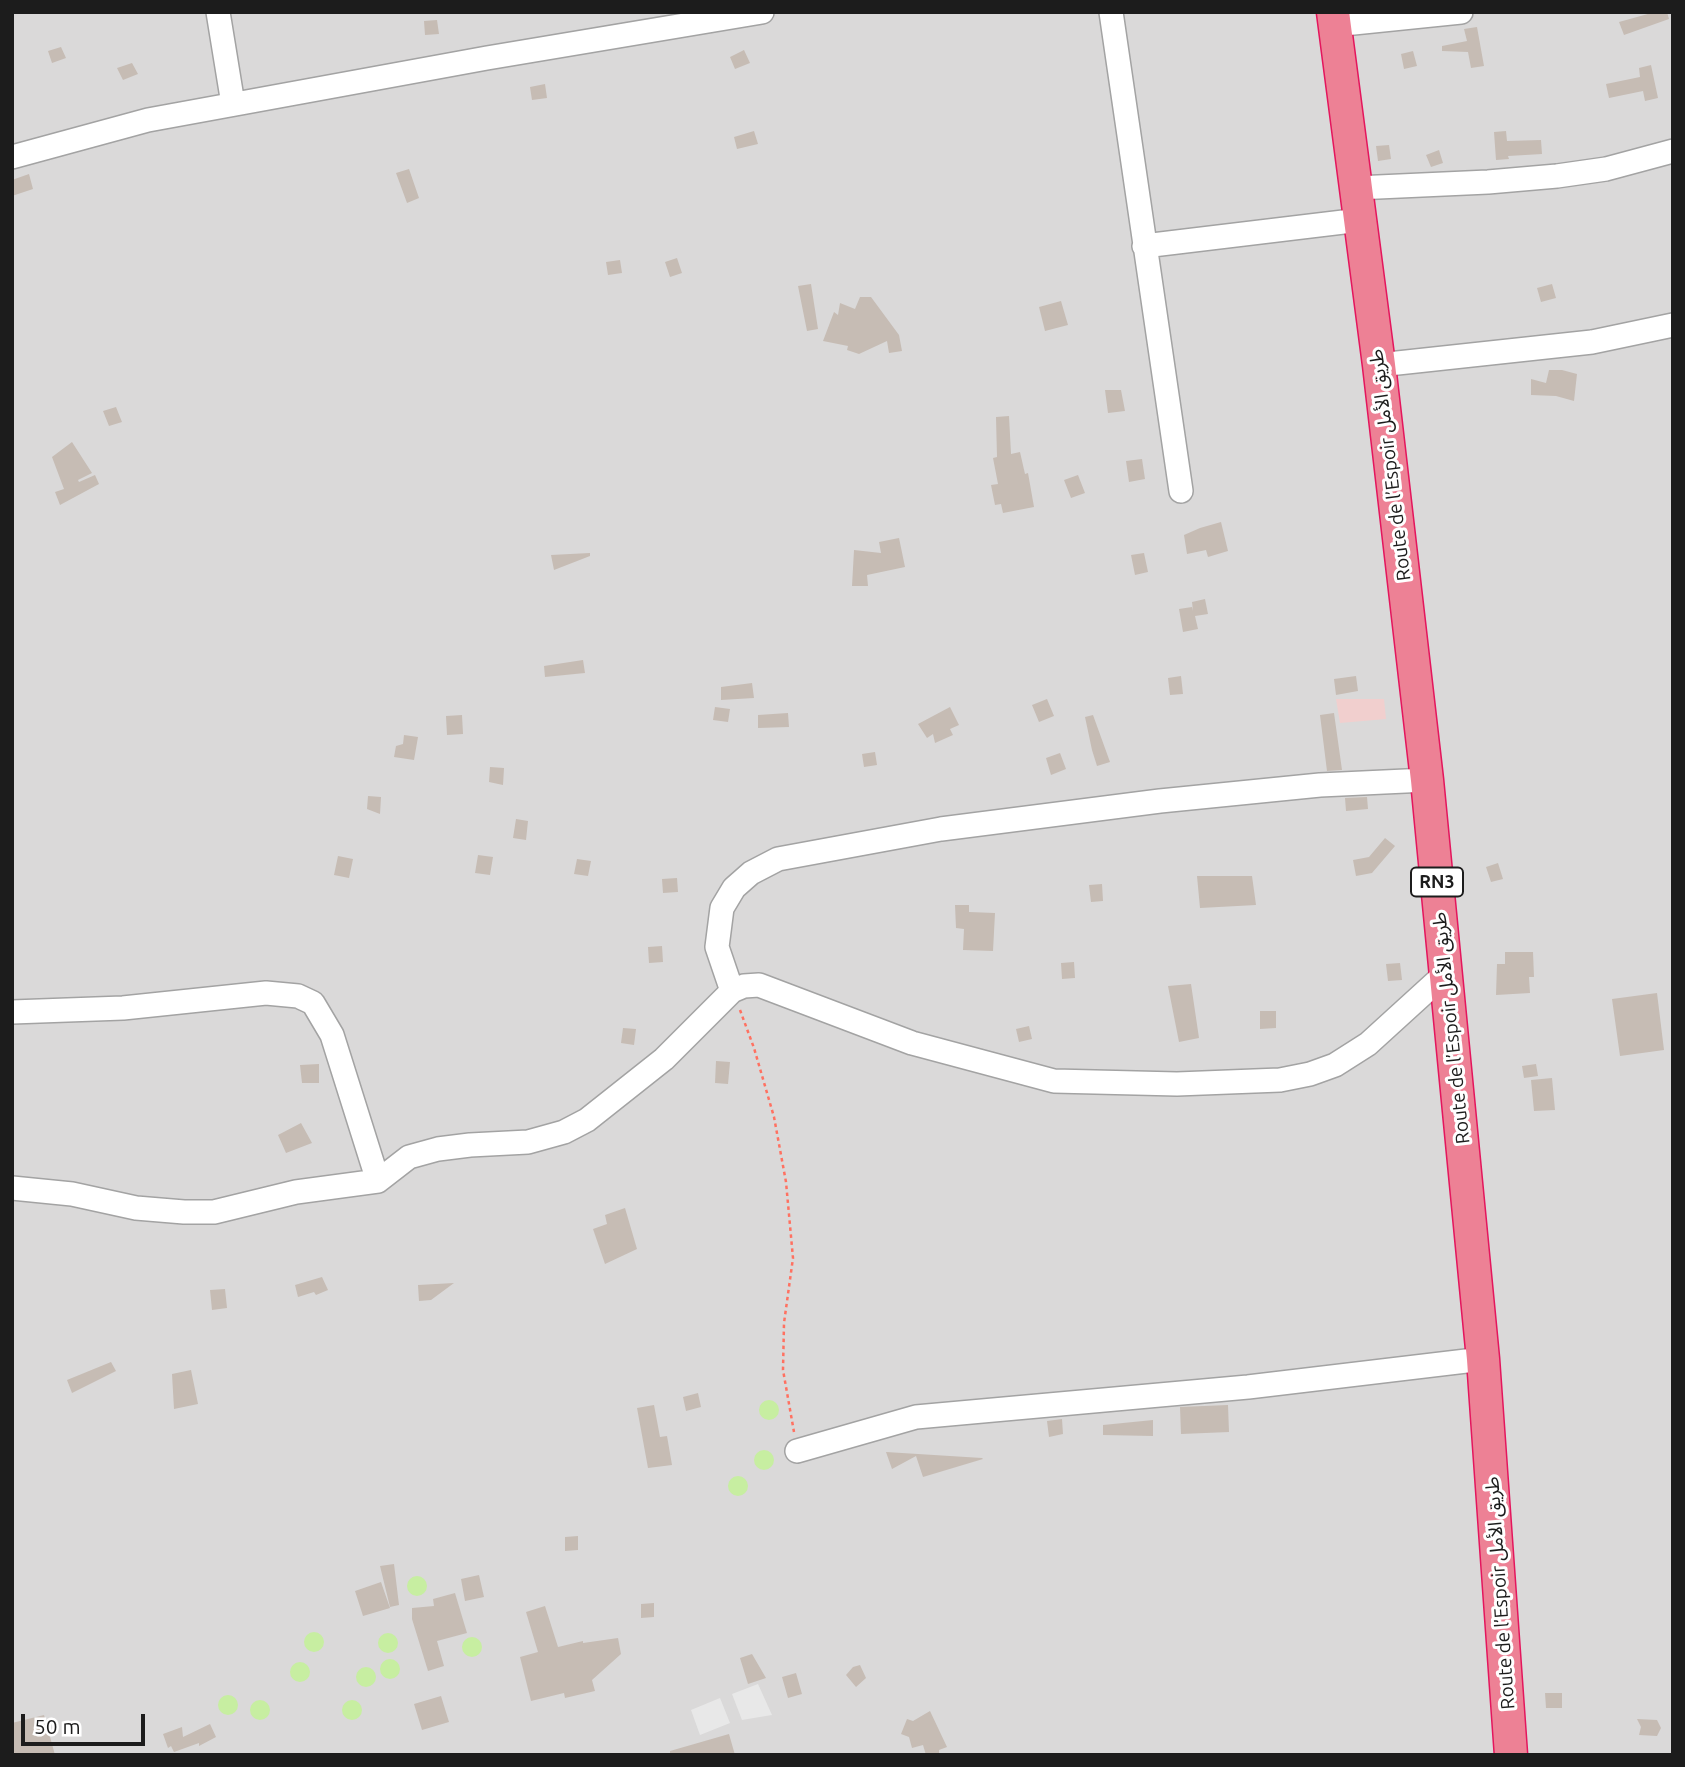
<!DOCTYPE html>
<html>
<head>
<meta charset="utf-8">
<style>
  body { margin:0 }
  #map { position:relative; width:1685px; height:1767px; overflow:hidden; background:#eeeae0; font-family:Ubuntu,sans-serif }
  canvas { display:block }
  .frame { position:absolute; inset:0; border:14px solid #1c1c1c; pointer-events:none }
  .scale { position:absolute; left:21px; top:1714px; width:124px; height:32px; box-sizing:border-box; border:4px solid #1c1c1c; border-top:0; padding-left:9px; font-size:21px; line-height:24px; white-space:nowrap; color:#1c1c1c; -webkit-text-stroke:5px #fff; paint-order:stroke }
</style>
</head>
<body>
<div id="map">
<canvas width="1685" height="1767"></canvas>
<div class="frame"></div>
<div class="scale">50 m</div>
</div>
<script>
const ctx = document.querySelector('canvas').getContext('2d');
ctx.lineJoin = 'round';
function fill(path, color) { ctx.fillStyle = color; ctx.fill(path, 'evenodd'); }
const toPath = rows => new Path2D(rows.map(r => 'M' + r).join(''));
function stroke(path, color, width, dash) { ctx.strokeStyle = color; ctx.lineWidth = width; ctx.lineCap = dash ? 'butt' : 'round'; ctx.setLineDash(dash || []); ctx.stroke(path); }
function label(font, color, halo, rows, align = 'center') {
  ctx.font = font + ' Ubuntu,"Noto Sans Arabic",sans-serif'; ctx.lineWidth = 6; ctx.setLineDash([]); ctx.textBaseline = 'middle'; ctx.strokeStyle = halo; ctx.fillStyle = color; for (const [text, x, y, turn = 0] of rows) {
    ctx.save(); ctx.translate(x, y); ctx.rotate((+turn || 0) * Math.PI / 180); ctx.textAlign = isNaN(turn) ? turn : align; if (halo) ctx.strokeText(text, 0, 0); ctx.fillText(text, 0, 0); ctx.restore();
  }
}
fill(toPath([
  [12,12,1673,12,1673,1755,12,1755]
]), '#dad9d9');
fill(toPath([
  [1336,699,1384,699,1386,719,1340,723]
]), '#f1cfce');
fill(toPath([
  '759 1410a10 10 0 1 1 20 0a10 10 0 1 1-20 0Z',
  '754 1460a10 10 0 1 1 20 0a10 10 0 1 1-20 0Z',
  '728 1486a10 10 0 1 1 20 0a10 10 0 1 1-20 0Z',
  '407 1586a10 10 0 1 1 20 0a10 10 0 1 1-20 0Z',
  '304 1642a10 10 0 1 1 20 0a10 10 0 1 1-20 0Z',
  '378 1643a10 10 0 1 1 20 0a10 10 0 1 1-20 0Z',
  '462 1647a10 10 0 1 1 20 0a10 10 0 1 1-20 0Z',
  '380 1669a10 10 0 1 1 20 0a10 10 0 1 1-20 0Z',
  '290 1672a10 10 0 1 1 20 0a10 10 0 1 1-20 0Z',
  '356 1677a10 10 0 1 1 20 0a10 10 0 1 1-20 0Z',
  '218 1705a10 10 0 1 1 20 0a10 10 0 1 1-20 0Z',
  '342 1710a10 10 0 1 1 20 0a10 10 0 1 1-20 0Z',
  '250 1710a10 10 0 1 1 20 0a10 10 0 1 1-20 0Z'
]), '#c7eea1');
fill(toPath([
  [758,1684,772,1715,742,1720,732,1694],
  [720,1698,730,1723,700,1735,691,1710]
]), '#e8e8e8');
fill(toPath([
  [1655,12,1667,12,1669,19,1624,35,1619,22],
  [437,20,439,34,425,35,424,21],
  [1477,27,1484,66,1471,68,1468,52,1442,51,1442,46,1467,41,1464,29],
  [61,47,66,58,52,63,48,51],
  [744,50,750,63,735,69,730,57],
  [1413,51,1417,66,1404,69,1401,54],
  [132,63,138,74,123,80,117,68],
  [1651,65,1658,98,1645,101,1643,91,1609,98,1606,84,1640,77,1639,68],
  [545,84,547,98,532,100,530,87],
  [754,131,758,144,737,149,734,137],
  [1506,131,1507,141,1541,140,1542,154,1508,156,1509,159,1496,160,1494,132],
  [1389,145,1391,159,1378,161,1376,146],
  [1439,150,1443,163,1431,167,1426,155],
  [409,169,419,198,407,203,396,173],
  [29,174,33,189,12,196,12,180],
  [677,258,682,273,670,277,665,262],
  [620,260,622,273,608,275,606,262],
  [811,284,818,329,807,331,798,286],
  [1552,284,1556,298,1541,302,1537,288],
  [860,297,871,297,899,335,902,351,889,353,887,341,859,354,847,350,848,346,823,341,834,312,838,315,840,303,855,309],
  [1061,301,1068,325,1045,331,1039,307],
  [1549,370,1562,370,1577,374,1574,401,1556,396,1531,395,1531,379,1546,383],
  [1105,390,1121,390,1125,411,1108,413],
  [116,407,122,422,109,426,103,411],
  [1009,416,1011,454,1020,452,1025,474,1028,473,1034,507,1003,513,1001,504,995,505,991,485,998,484,993,458,997,457,996,417],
  [72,442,92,473,78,480,79,482,95,475,99,484,60,505,55,492,64,489,52,457],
  [1142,459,1145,479,1129,482,1126,461],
  [1078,475,1085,493,1071,498,1064,480],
  [1221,522,1228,551,1208,557,1206,550,1187,554,1184,535,1200,528],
  [899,538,905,567,867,575,868,586,852,586,854,550,881,553,879,542],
  [590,553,590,556,554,570,551,555],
  [1144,553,1148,572,1135,575,1131,555],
  [1205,599,1208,614,1195,616,1198,629,1183,632,1179,609,1192,607,1193,611,1192,602],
  [583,660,585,673,545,677,544,666],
  [1181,676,1183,694,1170,695,1168,678],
  [1356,676,1358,691,1336,695,1334,679],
  [752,683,754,698,721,700,721,687],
  [1047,699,1054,716,1039,722,1032,705],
  [715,707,730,709,728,722,713,720],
  [950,707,959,725,950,729,953,735,935,743,933,734,927,738,918,724],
  [788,713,789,727,758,728,758,715],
  [1334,713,1342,770,1327,771,1320,715],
  [462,715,463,734,447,735,446,716],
  [1093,715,1110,762,1097,766,1092,750,1085,717],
  [404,735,418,737,414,760,394,757,396,746,403,744],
  [875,752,877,765,864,767,862,754],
  [1060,753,1066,769,1051,775,1046,758],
  [490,767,504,768,503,785,489,782],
  [368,796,381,797,380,814,367,809],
  [1367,797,1368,809,1346,811,1345,798],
  [516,819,528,821,526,840,513,838],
  [1385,838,1395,846,1372,873,1356,876,1353,860,1369,857],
  [478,855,493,857,490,875,475,873],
  [338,856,353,859,349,878,334,875],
  [577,859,591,861,588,876,574,874],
  [1498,863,1503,879,1491,882,1486,867],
  [1197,876,1252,876,1256,905,1200,908],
  [677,878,678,892,663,893,662,879],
  [1102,884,1103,901,1091,902,1089,885],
  [955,905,969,905,969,912,995,913,993,951,963,950,964,929,956,928],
  [662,946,663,962,649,963,648,947],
  [1505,952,1533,952,1534,977,1529,977,1530,993,1496,995,1497,964,1505,964],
  [1074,962,1075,978,1062,979,1061,963],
  [1400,963,1402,980,1388,981,1386,964],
  [1191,984,1199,1038,1179,1042,1168,986],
  [1657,993,1664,1050,1620,1056,1612,999],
  [1260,1011,1276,1011,1276,1028,1260,1029],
  [1029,1026,1032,1039,1019,1042,1016,1029],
  [623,1028,636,1029,634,1045,621,1043],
  [716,1061,730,1062,728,1084,715,1083],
  [319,1064,319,1083,302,1083,300,1065],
  [1536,1064,1538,1076,1524,1078,1522,1066],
  [1552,1078,1555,1110,1534,1111,1531,1080],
  [301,1123,312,1143,286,1153,278,1135],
  [625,1208,637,1249,605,1264,593,1229,607,1224,605,1215],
  [322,1277,328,1290,316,1295,314,1292,298,1297,295,1285],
  [454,1283,431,1300,419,1301,418,1285],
  [225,1289,227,1308,212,1310,210,1290],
  [111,1362,116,1371,72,1393,67,1380],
  [191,1370,198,1404,174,1409,172,1374],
  [698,1393,701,1407,686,1411,683,1397],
  [654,1405,660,1437,667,1436,672,1465,648,1468,637,1408],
  [1228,1405,1229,1432,1181,1434,1180,1407],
  [1062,1419,1063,1434,1049,1437,1047,1421],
  [1153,1420,1153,1436,1103,1435,1103,1425],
  [886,1452,982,1458,983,1459,923,1477,916,1456,892,1469],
  [578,1536,578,1550,565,1551,565,1537],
  [394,1564,399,1605,390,1607,380,1566],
  [479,1575,484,1597,465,1601,461,1579],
  [381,1582,390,1608,363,1616,355,1591],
  [455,1593,467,1633,437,1641,444,1666,428,1671,412,1619,412,1608,434,1606,433,1599],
  [654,1603,654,1617,641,1618,641,1604],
  [545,1606,558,1647,583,1641,583,1643,618,1638,621,1654,592,1680,595,1691,565,1698,564,1693,531,1701,520,1657,538,1652,526,1612],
  [752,1654,766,1678,748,1684,740,1658],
  [860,1665,866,1678,856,1687,846,1675,853,1667],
  [796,1673,802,1694,788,1698,782,1677],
  [1545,1693,1562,1693,1562,1708,1546,1708],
  [441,1696,449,1722,422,1730,414,1704],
  [930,1711,947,1747,939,1750,939,1753,926,1755,923,1745,912,1748,909,1737,901,1734,907,1719,913,1721],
  [44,1715,55,1755,12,1755,12,1723],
  [1637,1719,1657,1720,1661,1728,1657,1736,1639,1735,1641,1727],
  [210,1724,216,1737,199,1746,199,1743,174,1752,171,1746,168,1748,163,1734,182,1727,183,1737],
  [729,1734,735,1755,670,1755,670,1751]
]), '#c6bcb4');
const minor = toPath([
  [218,12,233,104],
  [1111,12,1181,491],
  [1334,25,1461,12],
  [12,157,148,120,487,58,762,12],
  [1356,188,1488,182,1557,176,1606,169,1673,151],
  [1144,246,1360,220],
  [1379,365,1592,342,1673,325],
  [732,991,717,947,722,908,734,888,751,873,778,859,941,829,1160,801,1320,785,1427,780],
  [12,1012,123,1008,266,993,298,996,313,1003,332,1035,378,1181],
  [12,1188,72,1194,136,1208,184,1212,214,1212,296,1192,378,1181,409,1157,438,1149,470,1145,528,1142,564,1132,587,1120,664,1059,732,991,744,986,759,985,912,1043,1054,1081,1177,1084,1280,1080,1310,1074,1335,1065,1368,1044,1446,973],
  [797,1451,916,1417,1248,1387,1483,1359]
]);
const highway = toPath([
  [1333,12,1379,365,1427,780,1483,1359,1511,1755]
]);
stroke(minor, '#a3a3a3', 26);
stroke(highway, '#e4165d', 35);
stroke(toPath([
  [740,1010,754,1048,774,1117,786,1182,793,1258,784,1323,783,1370,794,1432]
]), '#ff7161', 2.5, [3.5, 3.5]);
stroke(minor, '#fff', 23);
stroke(highway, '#ed8195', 32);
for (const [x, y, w] of [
  [1437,882,52]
]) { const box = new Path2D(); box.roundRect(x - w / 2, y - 14.5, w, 29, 5); ctx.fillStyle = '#fff'; ctx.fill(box); stroke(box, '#1c1c1c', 2); }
label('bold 18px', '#1c1c1c', null, [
  ["RN3",1437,882]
]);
label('19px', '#1c1c1c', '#fff', [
  ["Route de l’Espoir طريق الأمل",1390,465,-97],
  ["Route de l’Espoir طريق الأمل",1451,1028,-96],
  ["Route de l’Espoir طريق الأمل",1500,1593,-94]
]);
</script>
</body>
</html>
